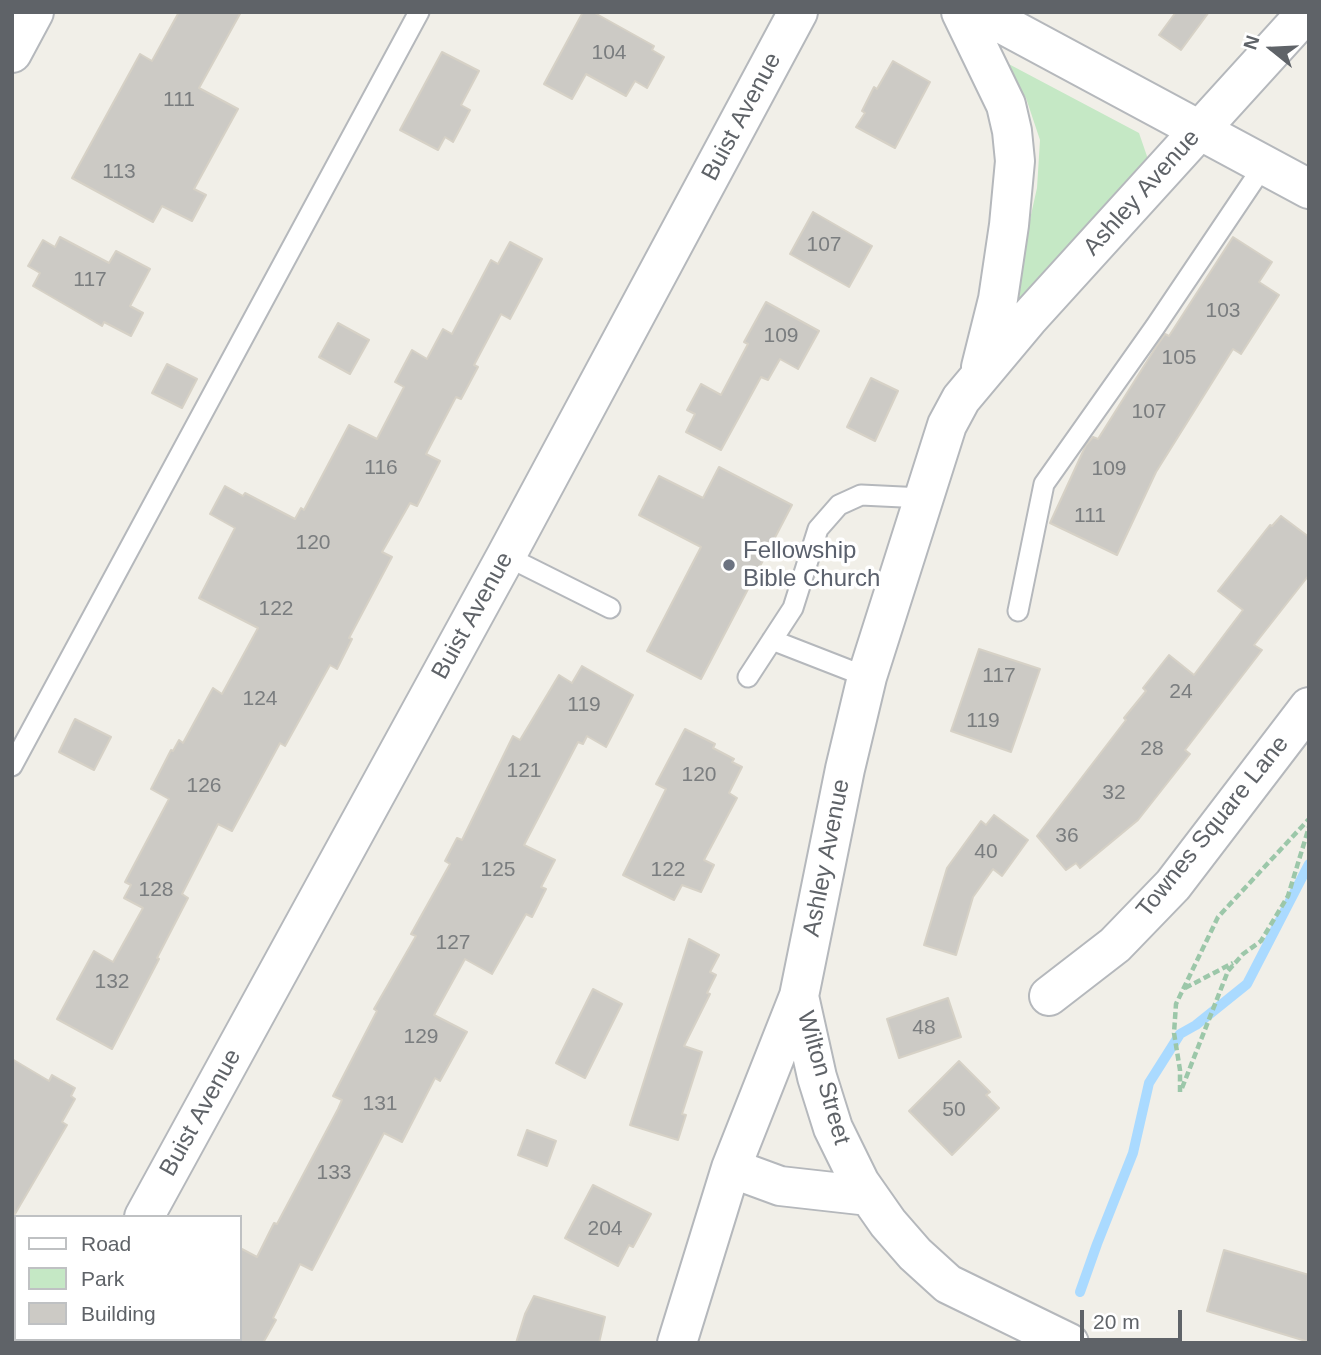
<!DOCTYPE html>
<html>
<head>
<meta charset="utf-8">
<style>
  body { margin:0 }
  #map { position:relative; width:1321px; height:1355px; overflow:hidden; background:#f1efe8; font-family:Arial,sans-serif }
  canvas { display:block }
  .frame { position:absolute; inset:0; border:14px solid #5f6368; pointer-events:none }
  .legend { position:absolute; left:14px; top:1215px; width:228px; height:126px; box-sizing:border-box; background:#fff; border:2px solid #bfc1c3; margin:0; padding:9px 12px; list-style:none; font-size:21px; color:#5f6368 }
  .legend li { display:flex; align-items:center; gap:14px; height:35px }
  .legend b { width:35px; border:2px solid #bfc1c3 }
  .north { position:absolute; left:1237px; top:14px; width:70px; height:70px; -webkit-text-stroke:5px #fff; paint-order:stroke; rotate:288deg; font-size:19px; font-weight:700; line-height:28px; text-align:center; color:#5f6368 }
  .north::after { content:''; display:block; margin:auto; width:24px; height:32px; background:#5f6368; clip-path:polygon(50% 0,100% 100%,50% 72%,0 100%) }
  .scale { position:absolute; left:1080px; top:1310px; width:102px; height:32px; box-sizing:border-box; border:4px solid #5f6368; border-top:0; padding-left:9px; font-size:21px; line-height:24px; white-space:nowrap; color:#5f6368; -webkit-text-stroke:5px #fff; paint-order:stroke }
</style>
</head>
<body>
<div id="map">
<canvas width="1321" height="1355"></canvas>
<div class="frame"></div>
<ul class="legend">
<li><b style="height:9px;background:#fff"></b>Road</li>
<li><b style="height:19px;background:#c5e8c5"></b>Park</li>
<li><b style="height:19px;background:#cccac5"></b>Building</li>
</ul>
<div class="north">N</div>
<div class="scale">20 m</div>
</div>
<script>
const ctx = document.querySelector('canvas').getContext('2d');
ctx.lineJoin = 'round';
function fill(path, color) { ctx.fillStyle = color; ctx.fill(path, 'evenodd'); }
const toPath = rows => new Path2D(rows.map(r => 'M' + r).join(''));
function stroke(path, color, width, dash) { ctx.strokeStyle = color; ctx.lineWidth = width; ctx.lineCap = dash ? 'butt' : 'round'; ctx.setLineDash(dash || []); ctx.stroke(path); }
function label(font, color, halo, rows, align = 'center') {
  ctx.font = font + ' Arial,sans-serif'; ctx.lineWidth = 7; ctx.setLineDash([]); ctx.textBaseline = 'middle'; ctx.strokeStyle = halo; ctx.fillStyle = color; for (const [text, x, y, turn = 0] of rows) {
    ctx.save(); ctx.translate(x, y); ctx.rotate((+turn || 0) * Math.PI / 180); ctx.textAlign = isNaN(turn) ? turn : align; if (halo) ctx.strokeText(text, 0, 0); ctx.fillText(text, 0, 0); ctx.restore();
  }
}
fill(toPath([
  [1003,61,1139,133,1150,165,1007,322,1037,188,1040,140,1026,98]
]), '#c5e8c5');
stroke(toPath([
  [1080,1292,1097,1244,1133,1153,1149,1083,1180,1034,1196,1025,1247,984,1309,864]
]), '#aadaff', 10);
const building = toPath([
  [179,12,241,12,199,88,238,109,194,189,206,195,192,221,162,206,153,222,72,178,140,54,152,61,179,12],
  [583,12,593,12,654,46,652,50,664,57,647,88,635,81,626,96,586,74,572,99,544,84,583,12],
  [1176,12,1209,12,1181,50,1159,35,1176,12],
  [442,52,479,71,461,105,470,110,453,142,445,137,438,150,400,130,442,52],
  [893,61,930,82,895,148,856,127,865,113,862,111,874,87,877,89,893,61],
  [813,212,872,246,849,287,790,254,813,212],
  [60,237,109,263,116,251,150,269,130,306,143,313,131,336,104,322,102,326,33,286,40,273,28,266,43,240,55,247,60,237],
  [1233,237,1272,262,1259,282,1279,295,1241,354,1233,349,1156,472,1117,555,1050,523,1086,445,1093,437,1098,439,1156,347,1165,334,1169,336,1233,237],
  [510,242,542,259,510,319,501,314,474,365,478,367,461,399,456,397,426,454,440,461,417,506,410,503,382,552,392,557,349,638,352,639,337,669,330,665,285,746,280,743,232,831,218,824,182,894,188,898,157,958,159,959,112,1049,57,1019,94,951,113,962,143,908,124,898,131,885,125,882,169,799,151,789,171,750,173,751,179,740,183,743,213,688,222,694,258,628,199,598,235,528,210,514,225,486,243,496,245,493,295,519,301,508,304,510,349,425,377,439,404,387,395,382,412,350,427,359,443,329,452,334,491,260,498,264,510,242],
  [766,302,819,331,798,369,780,359,768,380,761,377,721,450,686,432,695,414,687,410,701,384,721,395,748,344,744,342,766,302],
  [338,323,369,340,350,374,319,357,338,323],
  [167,364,197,379,182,408,152,393,167,364],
  [871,378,898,391,875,441,847,427,871,378],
  [719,467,792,505,701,679,647,651,701,547,639,515,659,476,703,498,719,467],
  [1281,516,1309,537,1309,575,1254,645,1262,650,1185,750,1190,754,1138,820,1080,868,1076,863,1066,870,1037,836,1126,720,1124,718,1146,691,1143,688,1169,655,1194,675,1243,610,1218,591,1270,525,1272,526,1281,516],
  [979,649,1040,669,1011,752,951,731,979,649],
  [582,666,633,695,606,747,587,736,583,744,578,742,524,845,555,860,541,887,546,889,532,917,526,914,492,974,465,959,434,1015,467,1032,440,1081,435,1078,402,1142,384,1133,312,1270,300,1264,273,1318,276,1320,263,1343,240,1343,240,1248,257,1257,274,1223,277,1224,338,1109,342,1100,333,1096,377,1011,374,1009,416,936,411,934,450,864,445,861,457,838,462,840,513,736,520,740,559,675,572,683,582,666],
  [75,719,111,737,94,770,59,752,75,719],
  [685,729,715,744,713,748,734,759,732,762,742,767,729,793,737,798,704,860,714,865,701,892,682,885,674,900,623,875,666,789,656,784,685,729],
  [994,815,1028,840,1002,876,993,869,973,897,956,955,924,945,947,868,981,821,986,825,994,815],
  [689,939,719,955,710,972,716,975,707,993,710,994,684,1046,702,1052,682,1114,686,1115,678,1140,630,1125,689,939],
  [593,989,622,1004,585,1078,556,1063,593,989],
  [948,998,961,1037,899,1058,887,1019,948,998],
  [12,1059,49,1081,52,1075,75,1088,71,1096,75,1099,62,1122,67,1125,12,1219,12,1059],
  [959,1061,990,1092,986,1095,999,1108,952,1155,909,1111,959,1061],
  [527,1130,556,1141,547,1166,518,1155,527,1130],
  [593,1185,651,1214,633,1247,629,1245,618,1266,565,1238,593,1185],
  [1224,1250,1309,1275,1309,1342,1207,1311,1224,1250],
  [534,1296,605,1317,599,1343,516,1343,525,1314,534,1296]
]);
fill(building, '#cccac5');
stroke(building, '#d6d1c6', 2);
const lane = toPath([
  [506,556,610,608],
  [1018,611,1044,484,1155,327,1264,165],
  [772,640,867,677],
  [748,677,793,608,818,529,839,505,861,495,923,498],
  [12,766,419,12]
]);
const street = toPath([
  [961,12,1006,105,1012,131,1015,161,1009,225,998,299,981,367],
  [980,12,1309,189],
  [12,53,34,12],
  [799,996,817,1077,833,1128,860,1183,888,1223,915,1254,948,1284,1069,1343],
  [1049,996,1115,945,1173,885,1309,707],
  [731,1168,780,1186,869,1196],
  [144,1217,506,556,798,12],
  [75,1343,77,1339],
  [677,1343,731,1168,799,996,845,769,867,677,947,425,961,399,1028,319,1307,12]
]);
stroke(lane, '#b5b8bc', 23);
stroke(street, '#b5b8bc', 42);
stroke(toPath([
  [1185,988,1233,963],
  [1182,1088,1228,971,1243,954,1261,941,1288,896,1309,827],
  [1180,1092,1180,1070,1174,1033,1176,1004,1218,917,1309,819]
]), '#9cc7a9', 4.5, [7, 3.5]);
stroke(lane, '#fff', 19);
stroke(street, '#fff', 38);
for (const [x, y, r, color] of [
  [729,565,7,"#6b7280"]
]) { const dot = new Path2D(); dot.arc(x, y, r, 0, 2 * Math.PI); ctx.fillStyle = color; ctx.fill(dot); stroke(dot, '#fff', 2.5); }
label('21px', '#7a7d7f', null, [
  ["104",609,53],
  ["111",179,100],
  ["113",119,172],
  ["107",824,245],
  ["117",90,280],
  ["103",1223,311],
  ["109",781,336],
  ["105",1179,358],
  ["107",1149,412],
  ["116",381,468],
  ["109",1109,469],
  ["111",1090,516],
  ["120",313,543],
  ["122",276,609],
  ["117",999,676],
  ["24",1181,692],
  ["124",260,699],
  ["119",584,705],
  ["119",983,721],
  ["28",1152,749],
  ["121",524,771],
  ["120",699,775],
  ["126",204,786],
  ["32",1114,793],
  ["36",1067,836],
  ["40",986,852],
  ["125",498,870],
  ["122",668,870],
  ["128",156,890],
  ["127",453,943],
  ["132",112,982],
  ["48",924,1028],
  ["129",421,1037],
  ["131",380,1104],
  ["50",954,1110],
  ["133",334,1173],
  ["204",605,1229]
]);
label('24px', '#5f6368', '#fff', [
  ["Buist Avenue",742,117,-62],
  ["Ashley Avenue",1142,193,-48],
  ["Buist Avenue",473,616,-61],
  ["Townes Square Lane",1213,827,-51],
  ["Ashley Avenue",827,858,-79],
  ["Wilton Street",823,1078,74],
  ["Buist Avenue",201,1113,-61]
]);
label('24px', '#5b616d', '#fff', [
  ["Fellowship",743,551],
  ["Bible Church",743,579]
], 'left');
</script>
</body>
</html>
